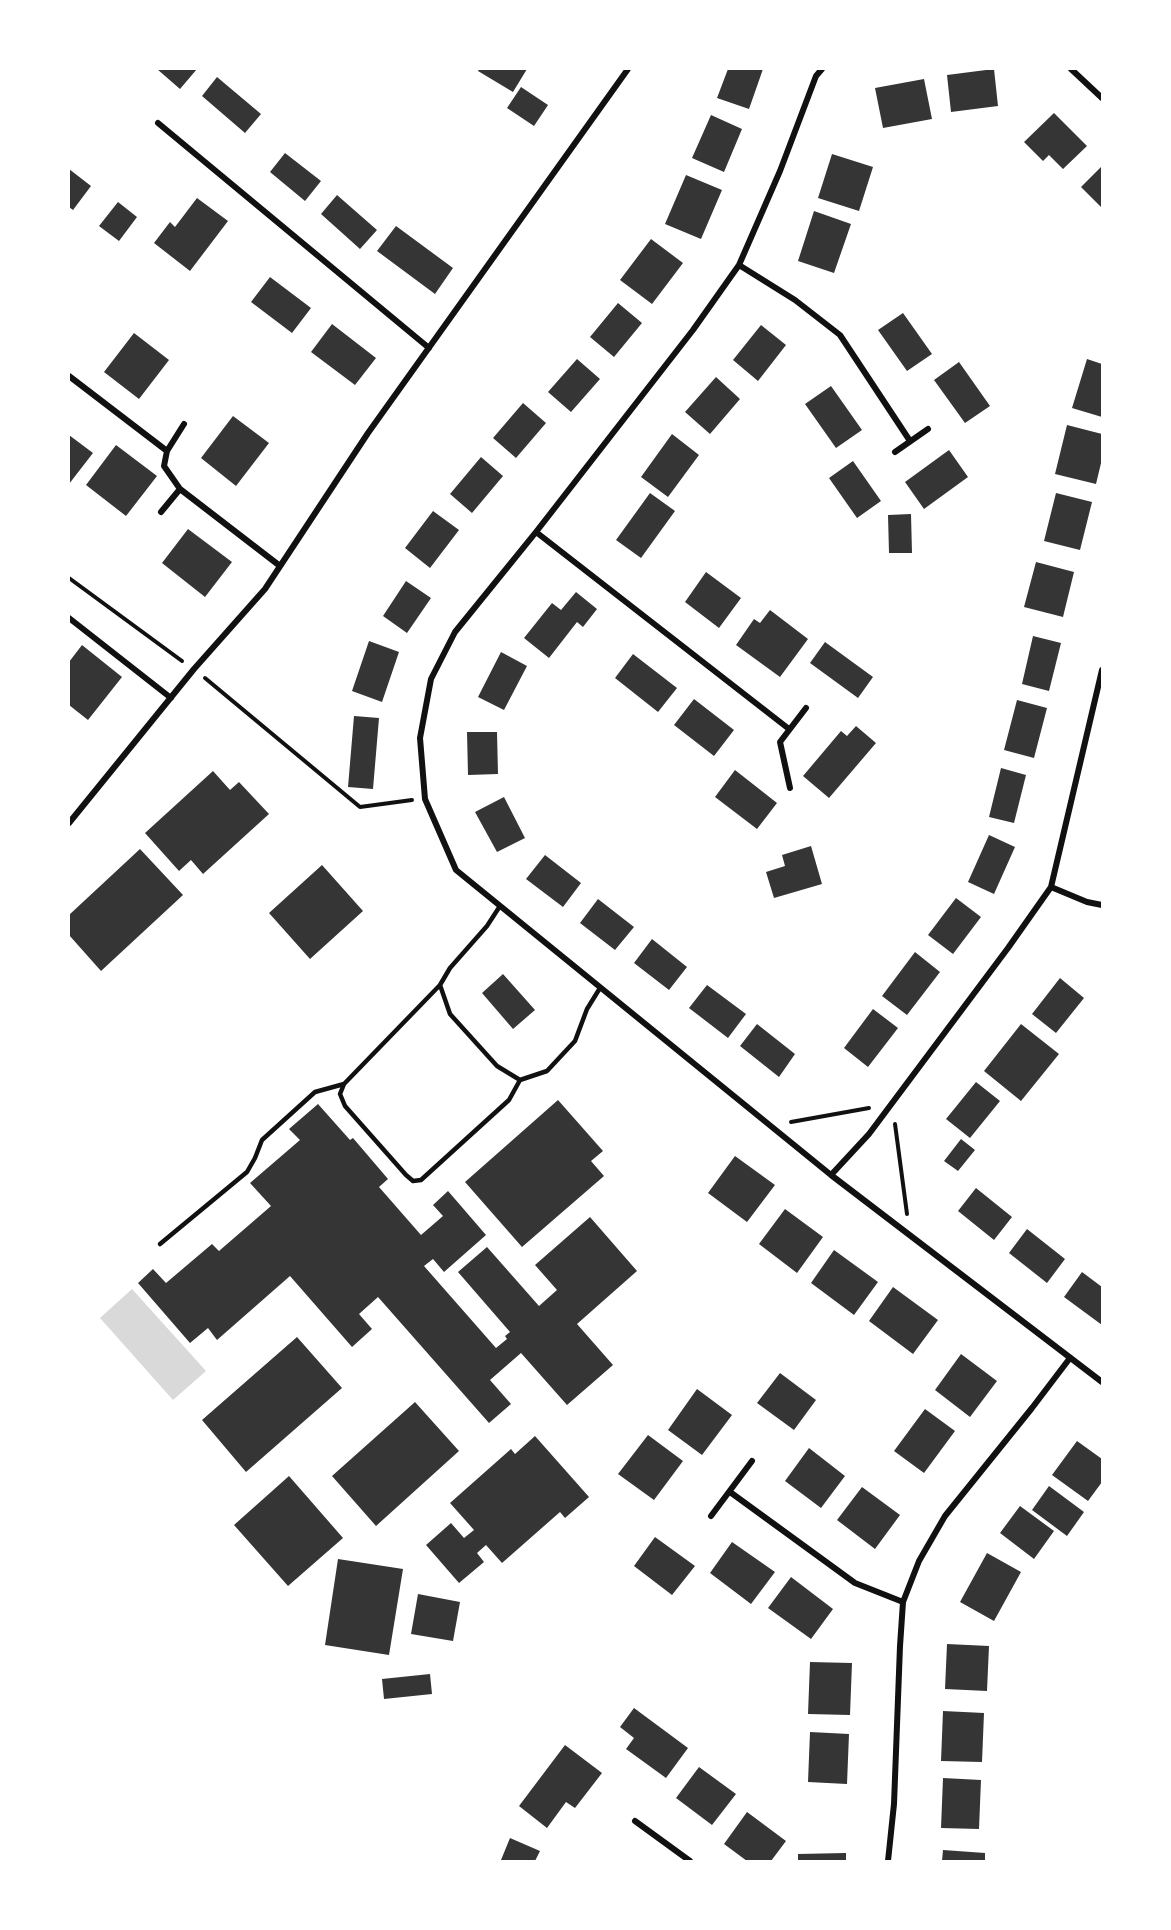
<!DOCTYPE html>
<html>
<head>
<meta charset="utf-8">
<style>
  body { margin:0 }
  #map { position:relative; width:1171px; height:1930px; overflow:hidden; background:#fff; font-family:"Asap Condensed",sans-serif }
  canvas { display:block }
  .frame { position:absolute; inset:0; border:70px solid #fff; pointer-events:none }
</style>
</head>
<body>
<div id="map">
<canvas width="1171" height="1930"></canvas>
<div class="frame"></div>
</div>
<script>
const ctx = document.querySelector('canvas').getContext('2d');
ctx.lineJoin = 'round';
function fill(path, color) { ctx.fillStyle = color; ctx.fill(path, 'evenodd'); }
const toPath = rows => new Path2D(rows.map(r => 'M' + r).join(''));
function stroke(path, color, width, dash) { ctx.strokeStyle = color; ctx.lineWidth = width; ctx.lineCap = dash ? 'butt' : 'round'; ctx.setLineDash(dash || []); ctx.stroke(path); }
fill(toPath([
  [132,1289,206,1371,173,1400,100,1318]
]), '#d9d9d9');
fill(toPath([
  [157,69,197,69,180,89],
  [479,69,527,69,513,92,478,71],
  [728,69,763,69,749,109,717,98],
  [994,69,998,106,951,112,947,75],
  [217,77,261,114,245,133,202,96],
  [924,79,932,119,883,128,875,88],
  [521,87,548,105,534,126,507,108],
  [1054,113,1087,146,1063,169,1049,155,1043,161,1024,142],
  [711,115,742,129,724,172,692,158],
  [285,153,321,181,305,201,270,172],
  [832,154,873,167,859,211,818,198],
  [1102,166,1102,208,1081,187],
  [69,169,91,186,73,210,69,207],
  [686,175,722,190,701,239,665,224],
  [337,195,377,230,360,249,321,214],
  [197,198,228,221,190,271,154,243,170,222,175,227],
  [118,202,137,217,119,241,99,226],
  [814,211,851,224,834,273,798,261],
  [396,226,453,268,435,294,377,251],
  [651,239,683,263,652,304,620,280],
  [270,277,311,308,292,333,251,302],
  [618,303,642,323,614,357,590,337],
  [903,313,932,354,907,371,878,330],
  [332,324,376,358,355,385,311,352],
  [761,325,786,345,758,381,733,360],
  [134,333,169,360,139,399,104,372],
  [577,359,600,379,571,412,548,392],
  [1087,359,1102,364,1102,417,1072,408],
  [959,362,990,406,965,423,934,380],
  [716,377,740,399,710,434,685,412],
  [831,386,862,430,836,448,805,404],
  [523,403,546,423,516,458,493,438],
  [233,416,269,443,236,486,201,458],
  [1067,425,1102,434,1102,459,1096,484,1055,474],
  [672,434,699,455,668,497,641,477],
  [69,435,93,453,69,484],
  [116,445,157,476,126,516,86,485],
  [949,450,968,477,924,509,905,482],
  [481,457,503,476,472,513,450,494],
  [853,461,881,501,857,518,829,478],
  [650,493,675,511,641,558,616,540],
  [1056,493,1092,502,1080,550,1044,541],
  [433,511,459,530,430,568,405,548],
  [911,514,912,553,889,553,888,515],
  [188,529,232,562,205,597,162,563],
  [1036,562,1074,572,1063,617,1024,607],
  [706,572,741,598,719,628,685,602],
  [406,581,431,598,407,633,383,616],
  [576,592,597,609,583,627,577,622,549,658,524,638,552,603,561,610],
  [770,610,808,639,780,677,736,645,754,619,760,623],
  [1033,636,1061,643,1049,691,1022,684],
  [369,641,399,652,382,702,352,691],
  [825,642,873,677,858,698,810,663],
  [82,645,122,677,88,720,69,705,69,662],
  [501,652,527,666,504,710,478,697],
  [633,654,677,688,658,712,615,678],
  [694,699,734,730,714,756,674,725],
  [1017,700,1047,708,1034,758,1004,750],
  [354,716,379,718,373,789,348,787],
  [856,726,876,743,829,798,803,776,841,731,847,736],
  [467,732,497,732,498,774,468,775],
  [1001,768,1026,775,1014,823,989,817],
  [735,770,777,803,757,829,715,797],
  [213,771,230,790,239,782,269,814,203,874,191,860,179,871,145,833],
  [504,797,525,838,497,852,475,812],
  [989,835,1015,847,994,894,968,882],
  [811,846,822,884,774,898,766,872,785,866,782,855],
  [140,849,183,895,101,971,69,935,69,915],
  [545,855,581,883,563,907,526,879],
  [322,865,363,911,310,959,269,913],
  [956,898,981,917,953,954,928,935],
  [598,899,634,927,615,950,580,923],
  [652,939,687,967,669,990,634,963],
  [915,952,940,972,907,1015,882,996],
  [503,974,535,1010,513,1029,482,993],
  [1060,978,1084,998,1056,1033,1032,1014],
  [707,985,746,1014,728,1038,689,1008],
  [873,1009,898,1028,868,1067,844,1048],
  [757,1024,795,1054,779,1077,740,1046],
  [1021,1024,1059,1054,1021,1101,984,1071],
  [976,1082,1000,1101,970,1138,946,1119],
  [558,1100,603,1151,591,1161,604,1176,522,1247,465,1182],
  [318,1104,350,1140,353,1138,388,1179,379,1187,421,1235,443,1216,433,1205,448,1191,486,1235,444,1272,433,1259,424,1266,496,1348,507,1339,505,1336,510,1332,458,1272,487,1247,539,1306,557,1290,535,1265,590,1217,637,1271,577,1324,613,1365,567,1405,521,1353,490,1380,511,1404,489,1423,378,1297,359,1314,372,1329,352,1347,290,1276,217,1340,208,1328,190,1343,138,1283,153,1269,166,1283,212,1244,219,1251,271,1206,250,1183,300,1140,289,1129],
  [961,1139,975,1150,958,1171,944,1161],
  [735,1156,775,1185,747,1222,708,1193],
  [976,1188,1012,1217,994,1240,958,1211],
  [785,1209,823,1237,797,1273,759,1244],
  [1027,1229,1065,1259,1047,1283,1009,1253],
  [834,1250,878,1282,854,1315,811,1283],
  [1082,1272,1102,1287,1102,1325,1064,1297],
  [893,1287,938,1320,913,1354,869,1321],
  [297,1337,342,1388,246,1472,202,1420],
  [961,1354,997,1381,970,1417,935,1390],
  [780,1373,816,1400,794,1430,757,1403],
  [697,1389,732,1415,702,1455,668,1430],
  [415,1402,459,1451,376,1526,332,1476],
  [925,1409,955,1431,924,1473,894,1451],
  [648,1435,683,1461,654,1500,618,1474],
  [535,1436,589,1497,565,1518,560,1512,502,1563,486,1545,477,1553,484,1562,459,1583,426,1545,451,1523,464,1538,474,1530,450,1503,511,1449,515,1454],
  [1077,1441,1102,1459,1102,1482,1088,1501,1052,1475],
  [809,1448,845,1476,821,1508,785,1481],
  [289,1476,343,1538,288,1586,234,1525],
  [1049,1486,1084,1512,1067,1536,1032,1510],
  [862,1487,900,1515,875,1549,837,1520],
  [1020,1506,1054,1531,1034,1559,1000,1533],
  [655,1537,695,1566,672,1595,634,1566],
  [732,1542,775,1572,751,1604,710,1573],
  [987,1553,1021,1572,994,1621,960,1602],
  [338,1559,403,1569,389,1655,325,1645],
  [791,1577,833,1609,811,1639,768,1608],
  [418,1594,460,1602,453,1641,411,1634],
  [947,1644,989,1646,987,1691,945,1689],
  [810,1662,852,1663,850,1715,808,1714],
  [430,1674,432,1694,384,1699,382,1679],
  [634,1708,688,1748,666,1778,626,1749,634,1738,620,1727],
  [943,1711,984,1713,982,1762,941,1761],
  [810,1732,849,1734,847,1784,808,1782],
  [565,1745,602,1773,575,1808,566,1802,547,1828,519,1806],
  [699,1767,736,1794,712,1825,676,1798],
  [943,1778,981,1780,979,1829,941,1828],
  [747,1812,786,1841,771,1861,747,1861,724,1844],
  [510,1838,540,1851,535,1861,501,1860],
  [943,1850,985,1853,985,1861,942,1861],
  [846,1853,846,1861,798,1861,798,1854]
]), '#353535');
stroke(toPath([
  [69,578,182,661],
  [205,678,360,807,412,800],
  [791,1122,869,1108],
  [895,1124,907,1214]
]), '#111', 4);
stroke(toPath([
  [500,906,487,926,450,968,440,985,450,1014,497,1066,520,1080,547,1071,575,1041,587,1009,600,988],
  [440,985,344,1084,340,1094,345,1106,406,1175,413,1181,421,1180,509,1100,520,1080],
  [160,1244,247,1172,255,1158,262,1140,315,1092,344,1084]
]), '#111', 4.5);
stroke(toPath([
  [822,69,816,76,780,171,739,265,693,330,536,532,455,632,431,679,420,738,425,799,456,870,831,1175,1102,1382],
  [1071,69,1102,98],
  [158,123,429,348],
  [739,265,795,300,840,335,910,441],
  [69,376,167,451],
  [184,424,167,451,164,466,180,489,280,566],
  [895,452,928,429],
  [161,512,180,489],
  [536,532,789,729],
  [69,618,171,698],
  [790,788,780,742,806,708],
  [69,823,194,669,265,589,368,433,628,69],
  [1051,887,1087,902,1102,905],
  [831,1175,869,1134,1008,948,1051,887,1102,670],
  [730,1492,855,1583,903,1602],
  [711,1516,752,1461],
  [635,1821,690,1861],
  [888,1861,894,1804,900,1646,903,1602,919,1561,945,1516,1032,1408,1070,1358]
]), '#111', 6);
</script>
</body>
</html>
